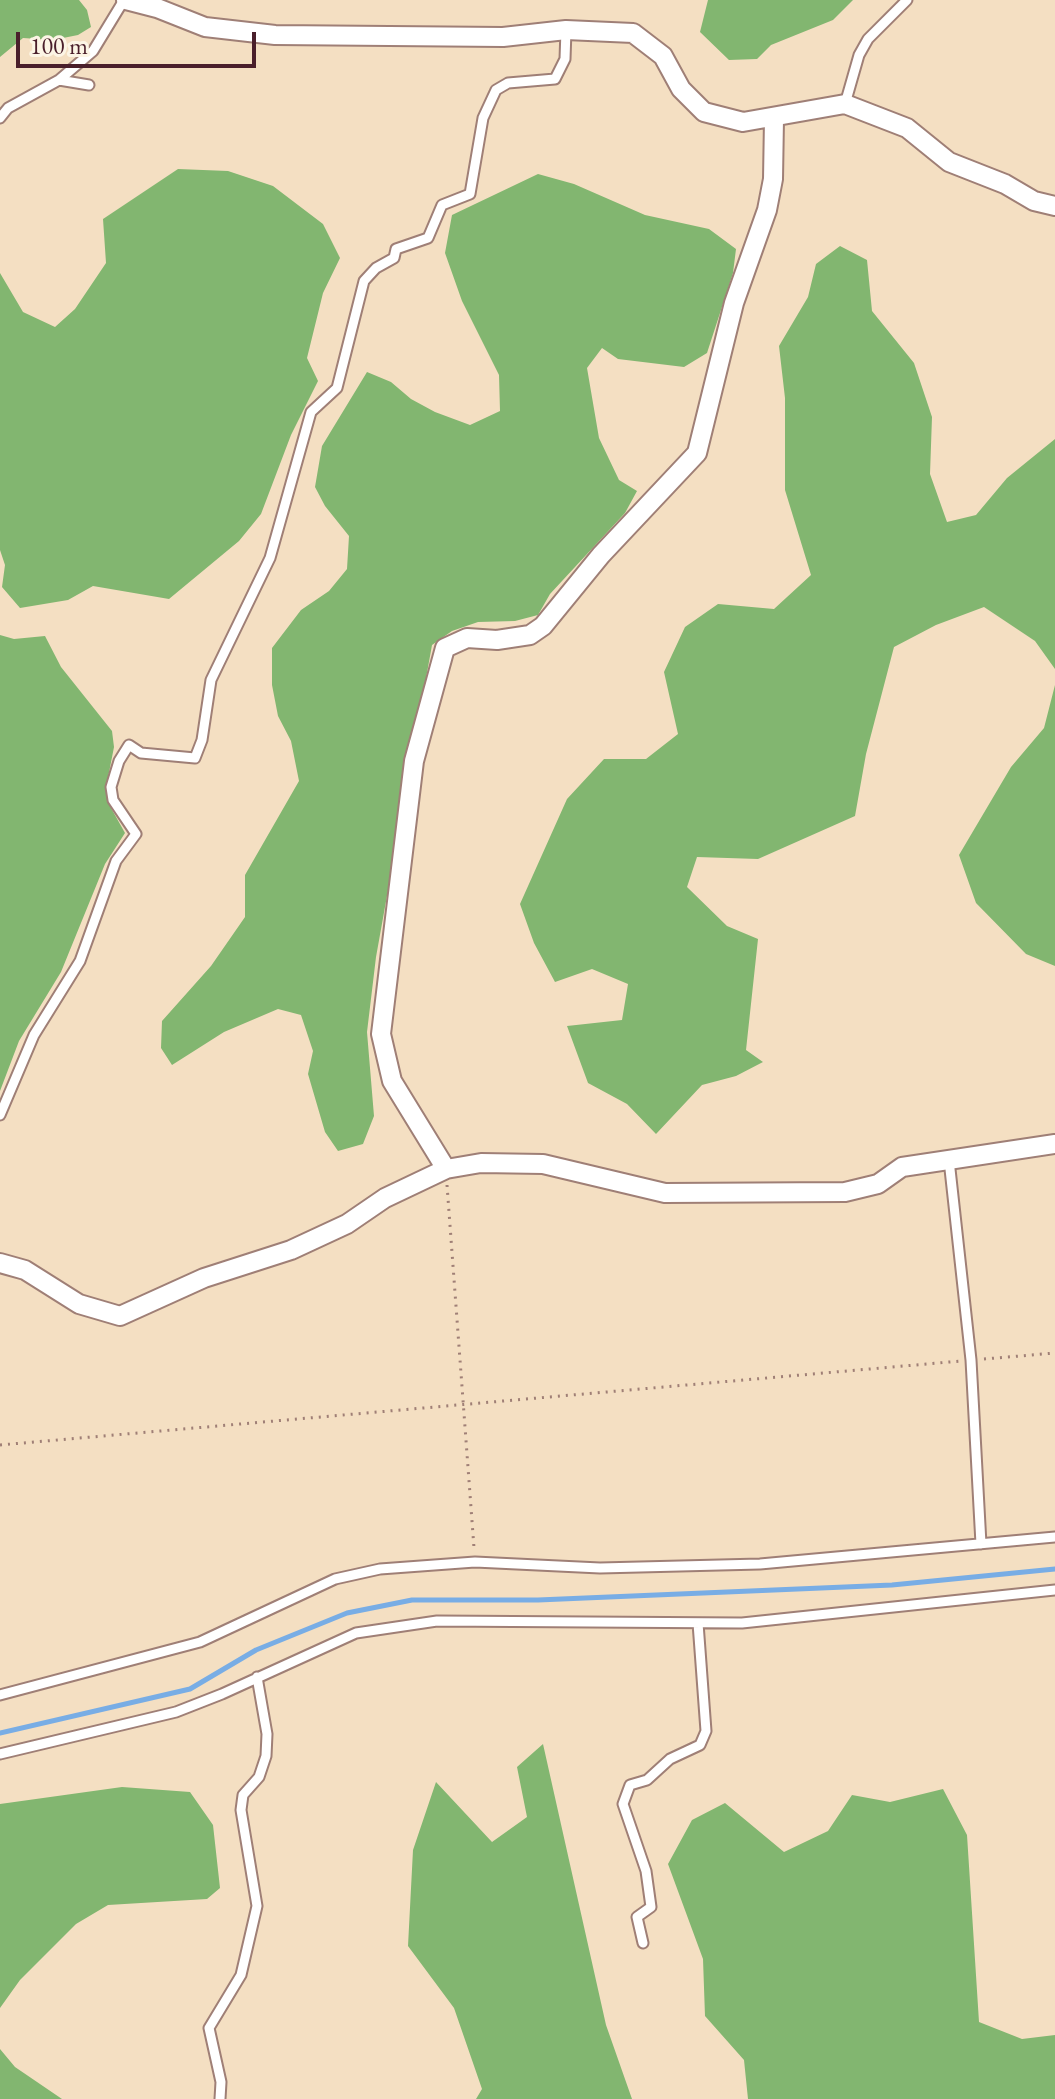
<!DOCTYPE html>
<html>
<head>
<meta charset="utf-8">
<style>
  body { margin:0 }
  #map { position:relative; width:1055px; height:2099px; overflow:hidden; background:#f4dfc2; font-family:"EB Garamond",serif }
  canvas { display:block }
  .scale { position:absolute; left:16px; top:32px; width:240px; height:36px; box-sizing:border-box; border:4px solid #4a1f2b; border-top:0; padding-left:10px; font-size:24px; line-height:28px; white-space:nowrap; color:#4a1f2b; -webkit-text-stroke:6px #fcf5e5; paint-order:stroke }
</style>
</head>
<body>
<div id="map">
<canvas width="1055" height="2099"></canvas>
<div class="scale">100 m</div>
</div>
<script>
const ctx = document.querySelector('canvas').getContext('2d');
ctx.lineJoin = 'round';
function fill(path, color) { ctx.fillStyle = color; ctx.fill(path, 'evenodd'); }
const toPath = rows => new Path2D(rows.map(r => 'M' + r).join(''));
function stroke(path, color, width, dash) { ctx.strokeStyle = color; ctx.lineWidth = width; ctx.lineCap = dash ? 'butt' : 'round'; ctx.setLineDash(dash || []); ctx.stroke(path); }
fill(toPath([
  [0,0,79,0,87,10,91,27,78,35,53,40,23,38,0,57],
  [708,0,853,0,833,20,771,45,757,59,729,60,700,32],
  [178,169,228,171,273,186,323,224,340,258,323,293,307,358,318,381,291,435,261,514,239,541,169,599,93,586,68,600,20,608,2,587,5,565,0,550,0,273,23,312,55,327,75,309,106,263,103,219],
  [538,174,574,184,645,215,709,229,736,249,733,273,707,353,684,367,618,359,602,348,587,368,599,438,619,480,637,491,625,513,550,594,538,615,515,621,478,622,452,631,432,645,376,957,367,1032,374,1116,363,1144,338,1151,325,1132,308,1074,313,1051,301,1015,278,1009,224,1032,172,1065,161,1048,162,1021,211,966,245,917,245,875,299,781,291,741,278,716,272,685,272,648,301,610,329,591,347,569,349,536,325,506,315,487,322,446,367,372,391,382,411,399,435,412,470,425,500,411,499,375,462,301,445,253,452,215],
  [840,246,867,260,872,311,914,363,932,417,930,474,947,522,976,515,1007,478,1055,439,1055,669,1035,641,984,607,936,625,894,647,866,754,855,816,758,859,697,857,687,887,727,926,758,939,746,1050,763,1062,736,1076,702,1085,656,1134,627,1104,588,1083,567,1026,622,1020,628,984,592,969,555,982,534,943,520,904,567,799,604,759,646,759,678,734,664,672,685,627,718,604,774,609,811,575,785,490,785,398,779,346,808,297,816,264],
  [0,635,14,639,45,636,61,667,112,731,114,747,106,788,111,808,125,833,105,864,61,972,19,1041,0,1091],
  [1055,685,1055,966,1026,954,976,903,959,855,1011,767,1044,728],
  [543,1744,606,2025,632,2099,476,2099,482,2089,454,2008,408,1946,413,1850,436,1782,492,1842,527,1817,517,1767],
  [122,1787,190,1792,213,1825,220,1888,207,1899,108,1905,76,1924,20,1980,0,2008,0,1804],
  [943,1789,967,1835,979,2022,1022,2039,1055,2035,1055,2099,748,2099,744,2060,705,2016,703,1959,668,1864,692,1820,725,1803,784,1852,828,1831,852,1795,890,1802],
  [0,2049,15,2067,62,2099,0,2099]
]), '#82b670');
stroke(toPath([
  [0,1733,190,1689,256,1650,347,1613,412,1600,538,1600,892,1585,1055,1569]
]), '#78ade5', 5);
const lane = toPath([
  [59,80,89,85],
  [845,104,859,55,868,39,907,0],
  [0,118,8,108,59,80,93,51,124,0],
  [0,1115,34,1035,80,961,116,861,136,834,113,800,111,787,119,761,129,745,141,753,195,758,202,740,211,680,270,558,311,412,337,388,364,281,376,268,394,258,396,249,428,238,442,205,470,194,483,118,496,90,508,83,555,79,565,59,566,30],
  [949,1160,971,1360,981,1544],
  [0,1695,200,1642,335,1579,380,1569,475,1562,600,1568,760,1564,1055,1537],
  [0,1754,176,1712,222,1694,356,1633,437,1621,742,1623,1055,1590],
  [643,1943,637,1917,651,1907,646,1871,623,1804,630,1785,647,1780,670,1759,700,1745,706,1731,698,1623],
  [220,2099,221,2082,209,2028,241,1975,257,1906,241,1810,243,1795,259,1777,266,1756,267,1734,257,1677]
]);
const street = toPath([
  [126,0,157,8,205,27,275,35,503,37,566,30,633,33,663,56,681,89,704,112,743,122,845,104,907,128,949,162,1005,184,1034,201,1055,206],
  [446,1169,392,1081,381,1034,414,761,445,648,467,638,497,640,530,635,543,626,601,555,697,453,734,303,767,210,773,179,774,119],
  [0,1263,25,1270,79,1304,120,1316,204,1278,291,1250,347,1224,385,1198,446,1169,481,1163,543,1164,665,1193,845,1192,878,1184,902,1167,1055,1144]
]);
stroke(lane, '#9f7f76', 13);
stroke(street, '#9f7f76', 22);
stroke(toPath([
  [447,1185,474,1548],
  [984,1359,1055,1353],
  [0,1445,961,1361]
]), '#9f7f76', 3, [2, 6]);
stroke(lane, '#fff', 9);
stroke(street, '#fff', 18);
</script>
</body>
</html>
